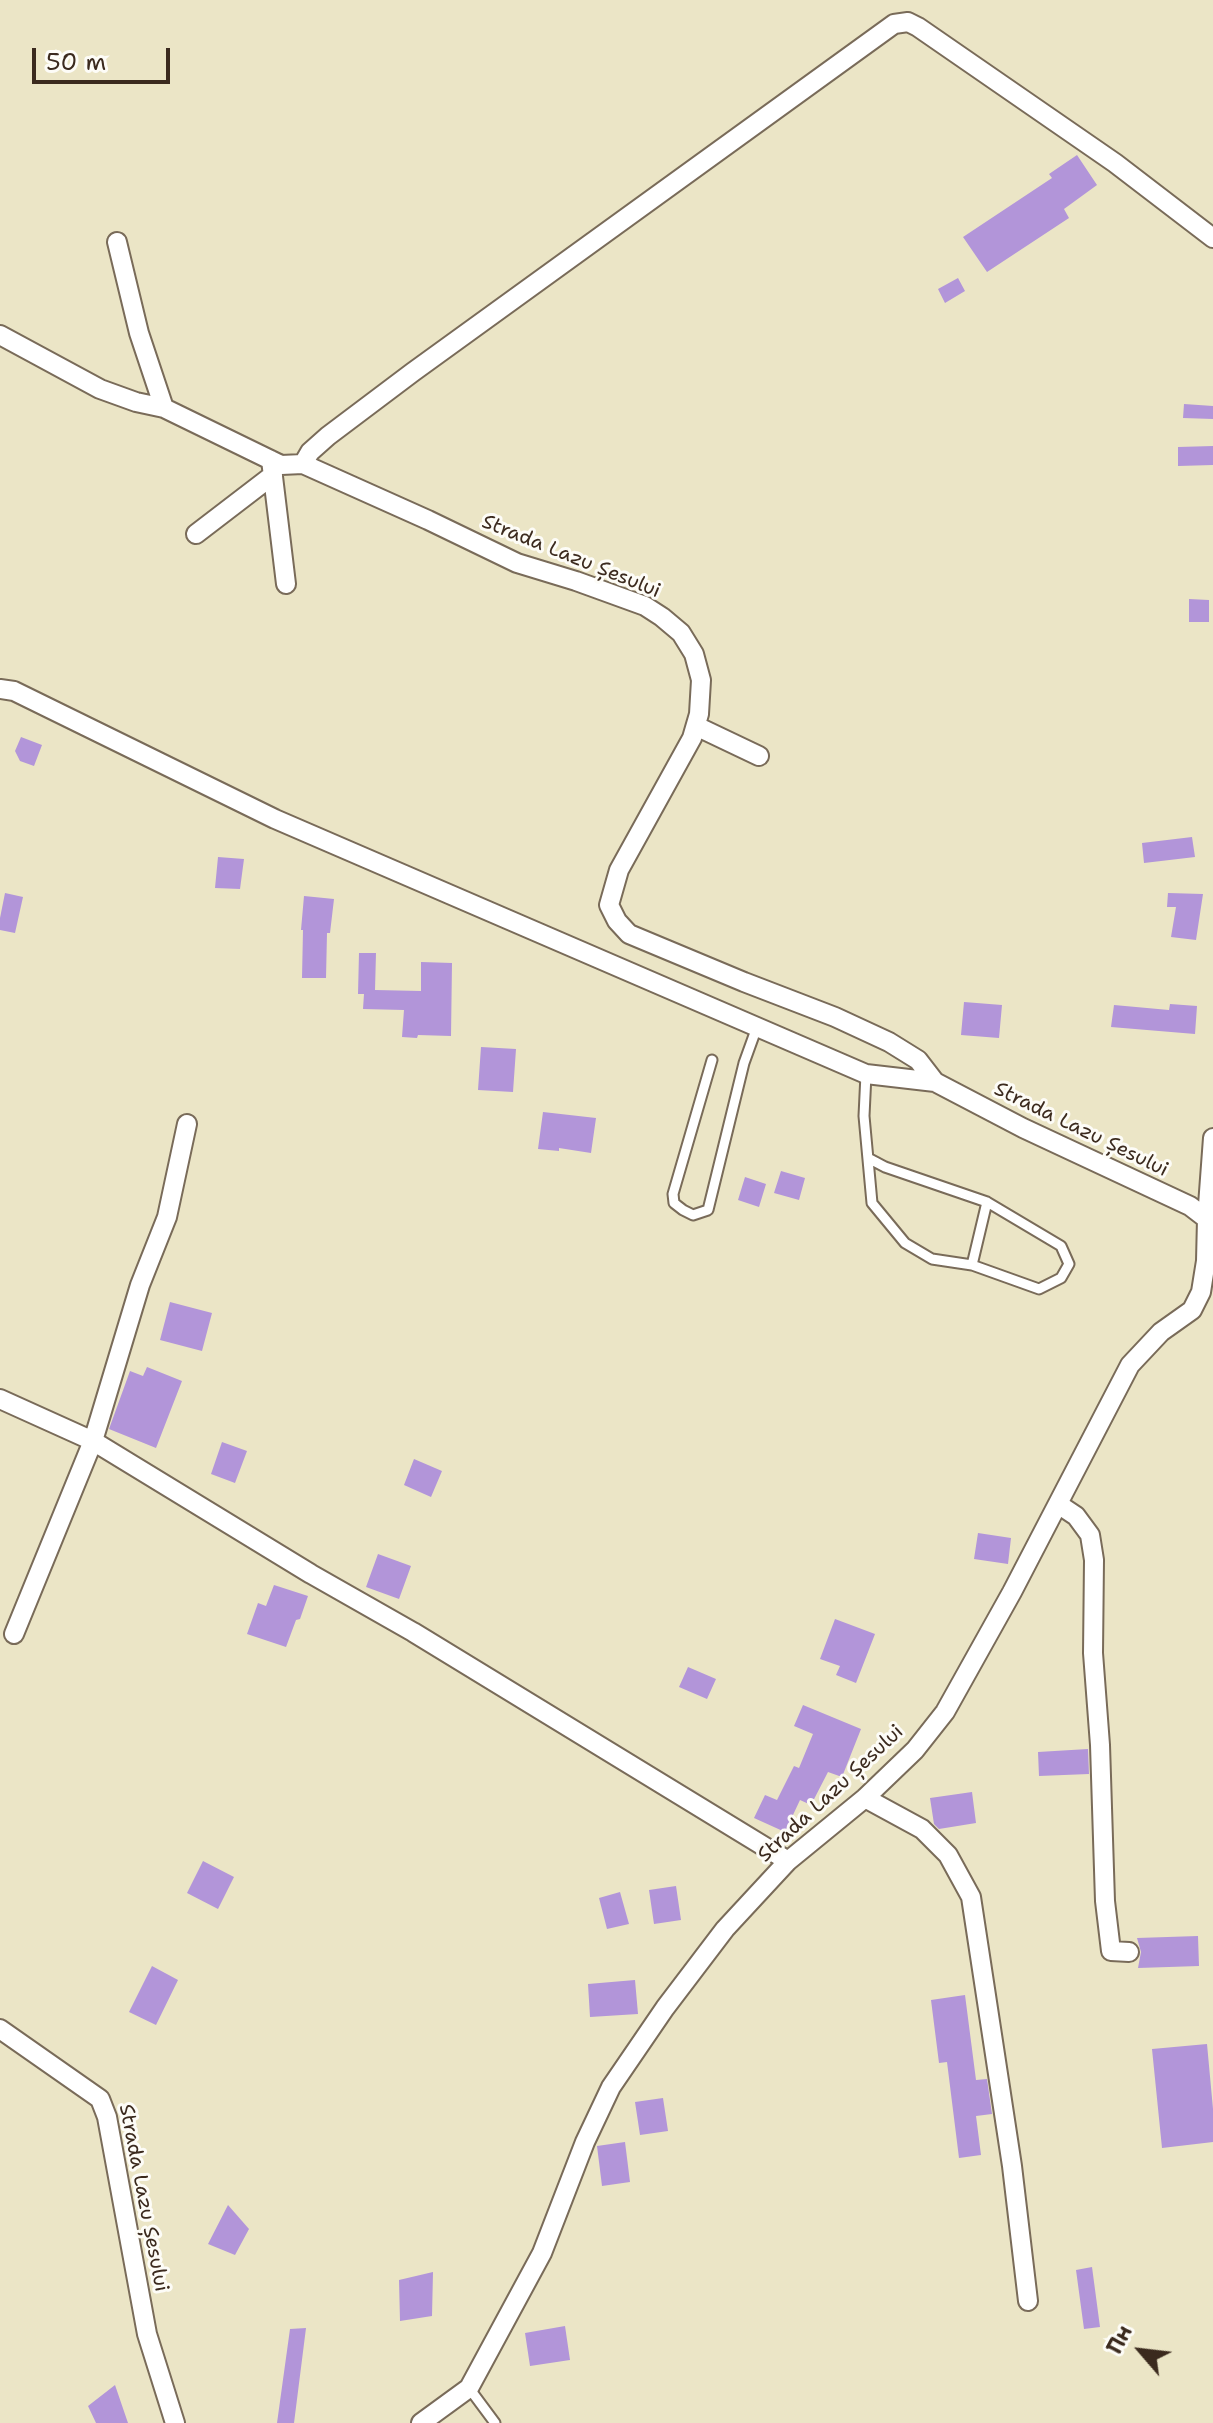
<!DOCTYPE html>
<html>
<head>
<meta charset="utf-8">
<style>
  body { margin:0 }
  #map { position:relative; width:1213px; height:2423px; overflow:hidden; background:#ebe5c6; font-family:"Shantell Sans",sans-serif }
  canvas { display:block }
  .north { position:absolute; left:1101px; top:2311px; width:80px; height:80px; -webkit-text-stroke:6px #fdfcf7; paint-order:stroke; rotate:298deg; font-size:22px; font-weight:700; line-height:32px; text-align:center; color:#3b2a1e }
  .north::after { content:''; display:block; margin:auto; width:28px; height:36px; background:#3b2a1e; clip-path:polygon(50% 0,100% 100%,50% 72%,0 100%) }
  .scale { position:absolute; left:32px; top:48px; width:138px; height:36px; box-sizing:border-box; border:4px solid #3b2a1e; border-top:0; padding-left:10px; font-size:24px; line-height:28px; white-space:nowrap; color:#3b2a1e; -webkit-text-stroke:6px #fdfcf7; paint-order:stroke }
</style>
</head>
<body>
<div id="map">
<canvas width="1213" height="2423"></canvas>
<div class="north">Пн</div>
<div class="scale">50 m</div>
</div>
<script>
const ctx = document.querySelector('canvas').getContext('2d');
ctx.lineJoin = 'round';
function fill(path, color) { ctx.fillStyle = color; ctx.fill(path, 'evenodd'); }
const toPath = rows => new Path2D(rows.map(r => 'M' + r).join(''));
function stroke(path, color, width, dash) { ctx.strokeStyle = color; ctx.lineWidth = width; ctx.lineCap = dash ? 'butt' : 'round'; ctx.setLineDash(dash || []); ctx.stroke(path); }
function label(font, color, halo, rows, align = 'center') {
  ctx.font = font + ' "Shantell Sans",sans-serif'; ctx.lineWidth = 6; ctx.setLineDash([]); ctx.textBaseline = 'middle'; ctx.strokeStyle = halo; ctx.fillStyle = color; for (const [text, x, y, turn = 0] of rows) {
    ctx.save(); ctx.translate(x, y); ctx.rotate((+turn || 0) * Math.PI / 180); ctx.textAlign = isNaN(turn) ? turn : align; if (halo) ctx.strokeText(text, 0, 0); ctx.fillText(text, 0, 0); ctx.restore();
  }
}
fill(toPath([
  [1077,155,1097,185,1064,209,1069,218,987,272,963,237,1052,178,1049,174],
  [958,278,965,291,945,303,938,289],
  [1184,404,1213,406,1213,419,1183,418],
  [1213,446,1213,465,1178,466,1178,447],
  [1189,599,1209,600,1209,622,1189,622],
  [21,737,42,745,34,766,20,761,15,751],
  [1192,837,1195,857,1144,863,1142,843],
  [218,857,244,859,240,889,215,888],
  [5,893,23,897,15,933,0,930,0,918],
  [1168,893,1203,894,1196,940,1171,937,1176,907,1167,907],
  [304,896,334,899,330,933,327,933,326,978,302,978,303,930,301,930],
  [359,953,376,953,375,990,421,991,421,962,452,963,451,1036,418,1035,417,1038,402,1037,404,1010,363,1009,364,994,358,994],
  [964,1002,1002,1005,999,1038,961,1035],
  [1170,1004,1197,1006,1195,1034,1111,1027,1114,1005,1169,1010],
  [481,1047,516,1049,513,1092,478,1090],
  [543,1112,596,1118,591,1153,559,1148,559,1151,538,1149],
  [781,1171,805,1178,799,1200,774,1193],
  [745,1177,766,1184,759,1207,738,1200],
  [170,1302,212,1313,202,1351,160,1340],
  [147,1367,182,1381,156,1448,109,1429,130,1371,143,1376],
  [222,1442,247,1451,235,1483,211,1474],
  [414,1459,442,1471,431,1497,404,1485],
  [978,1533,1011,1538,1008,1564,974,1559],
  [378,1554,411,1566,399,1599,366,1587],
  [274,1585,308,1596,300,1619,296,1620,286,1647,247,1634,258,1603,266,1606],
  [835,1619,875,1634,856,1683,836,1675,840,1666,820,1659],
  [688,1667,716,1679,707,1699,679,1687],
  [803,1705,861,1729,842,1777,828,1772,811,1805,800,1800,785,1832,754,1818,765,1795,777,1800,794,1766,799,1768,813,1734,794,1726],
  [1088,1749,1089,1774,1039,1776,1038,1752],
  [972,1792,976,1823,939,1829,934,1824,930,1798],
  [203,1861,234,1877,218,1909,187,1893],
  [676,1886,681,1920,654,1924,649,1890],
  [620,1892,629,1924,607,1929,599,1898],
  [1198,1936,1199,1966,1138,1968,1141,1952,1137,1938],
  [152,1966,178,1980,156,2025,129,2012],
  [635,1980,638,2014,590,2017,588,1984],
  [965,1995,976,2080,987,2079,992,2114,976,2116,981,2155,959,2158,947,2062,939,2063,931,2000],
  [1207,2044,1213,2109,1213,2142,1162,2148,1152,2049],
  [663,2098,668,2131,640,2135,635,2102],
  [625,2142,630,2182,602,2186,597,2146],
  [228,2205,249,2229,235,2255,208,2244],
  [1092,2267,1100,2327,1084,2329,1076,2270],
  [433,2272,432,2316,400,2321,399,2280],
  [565,2326,570,2360,530,2366,525,2333],
  [306,2328,294,2423,277,2423,290,2329],
  [115,2385,128,2423,96,2423,88,2406]
]), '#b295d9');
const lane = toPath([
  [712,1060,673,1194,674,1203,683,1210,693,1215,708,1210,744,1063,757,1027],
  [866,1074,864,1116,872,1203,905,1243,932,1259,972,1265,1039,1289,1061,1278,1069,1264,1061,1246,987,1202,885,1167,868,1158],
  [972,1265,987,1202],
  [469,2388,495,2423]
]);
const street = toPath([
  [117,242,139,333,164,408],
  [0,335,100,389,136,402,164,408,281,465,303,464,428,520,517,563,576,581,645,606,662,617,681,633,694,654,701,680,699,714,692,738,619,870,609,905,617,921,629,934,744,982,835,1017,889,1042,918,1060,935,1082],
  [271,460,286,584],
  [303,464,310,452,328,436,413,372,894,24,908,22,918,27,1115,163,1213,238],
  [196,534,273,475],
  [0,689,14,691,275,819,866,1074,935,1082,1023,1128,1190,1206,1207,1219,1206,1261,1201,1292,1192,1310,1161,1332,1130,1365,1012,1592,945,1712,915,1750,865,1798,788,1861,725,1929,665,2008,611,2087,585,2142,542,2253,469,2388,421,2423],
  [696,726,759,756],
  [187,1124,167,1217,140,1285,93,1441,311,1574,413,1632,788,1861],
  [1213,1138,1207,1219,1213,1223],
  [0,1399,93,1441,14,1634],
  [1058,1504,1076,1516,1090,1535,1094,1560,1093,1653,1100,1745,1105,1901,1111,1951,1129,1952],
  [865,1798,922,1829,948,1855,971,1897,1012,2166,1028,2301],
  [0,2029,100,2099,107,2117,147,2334,175,2423]
]);
stroke(lane, '#796b59', 13);
stroke(street, '#796b59', 22);
stroke(lane, '#fff', 9);
stroke(street, '#fff', 18);
label('20px', '#3b2a1e', '#fdfcf7', [
  ["Strada Lazu Șesului",571,557,22],
  ["Strada Lazu Șesului",1081,1130,26],
  ["Strada Lazu Șesului",831,1794,-43],
  ["Strada Lazu Șesului",143,2198,79]
]);
</script>
</body>
</html>
